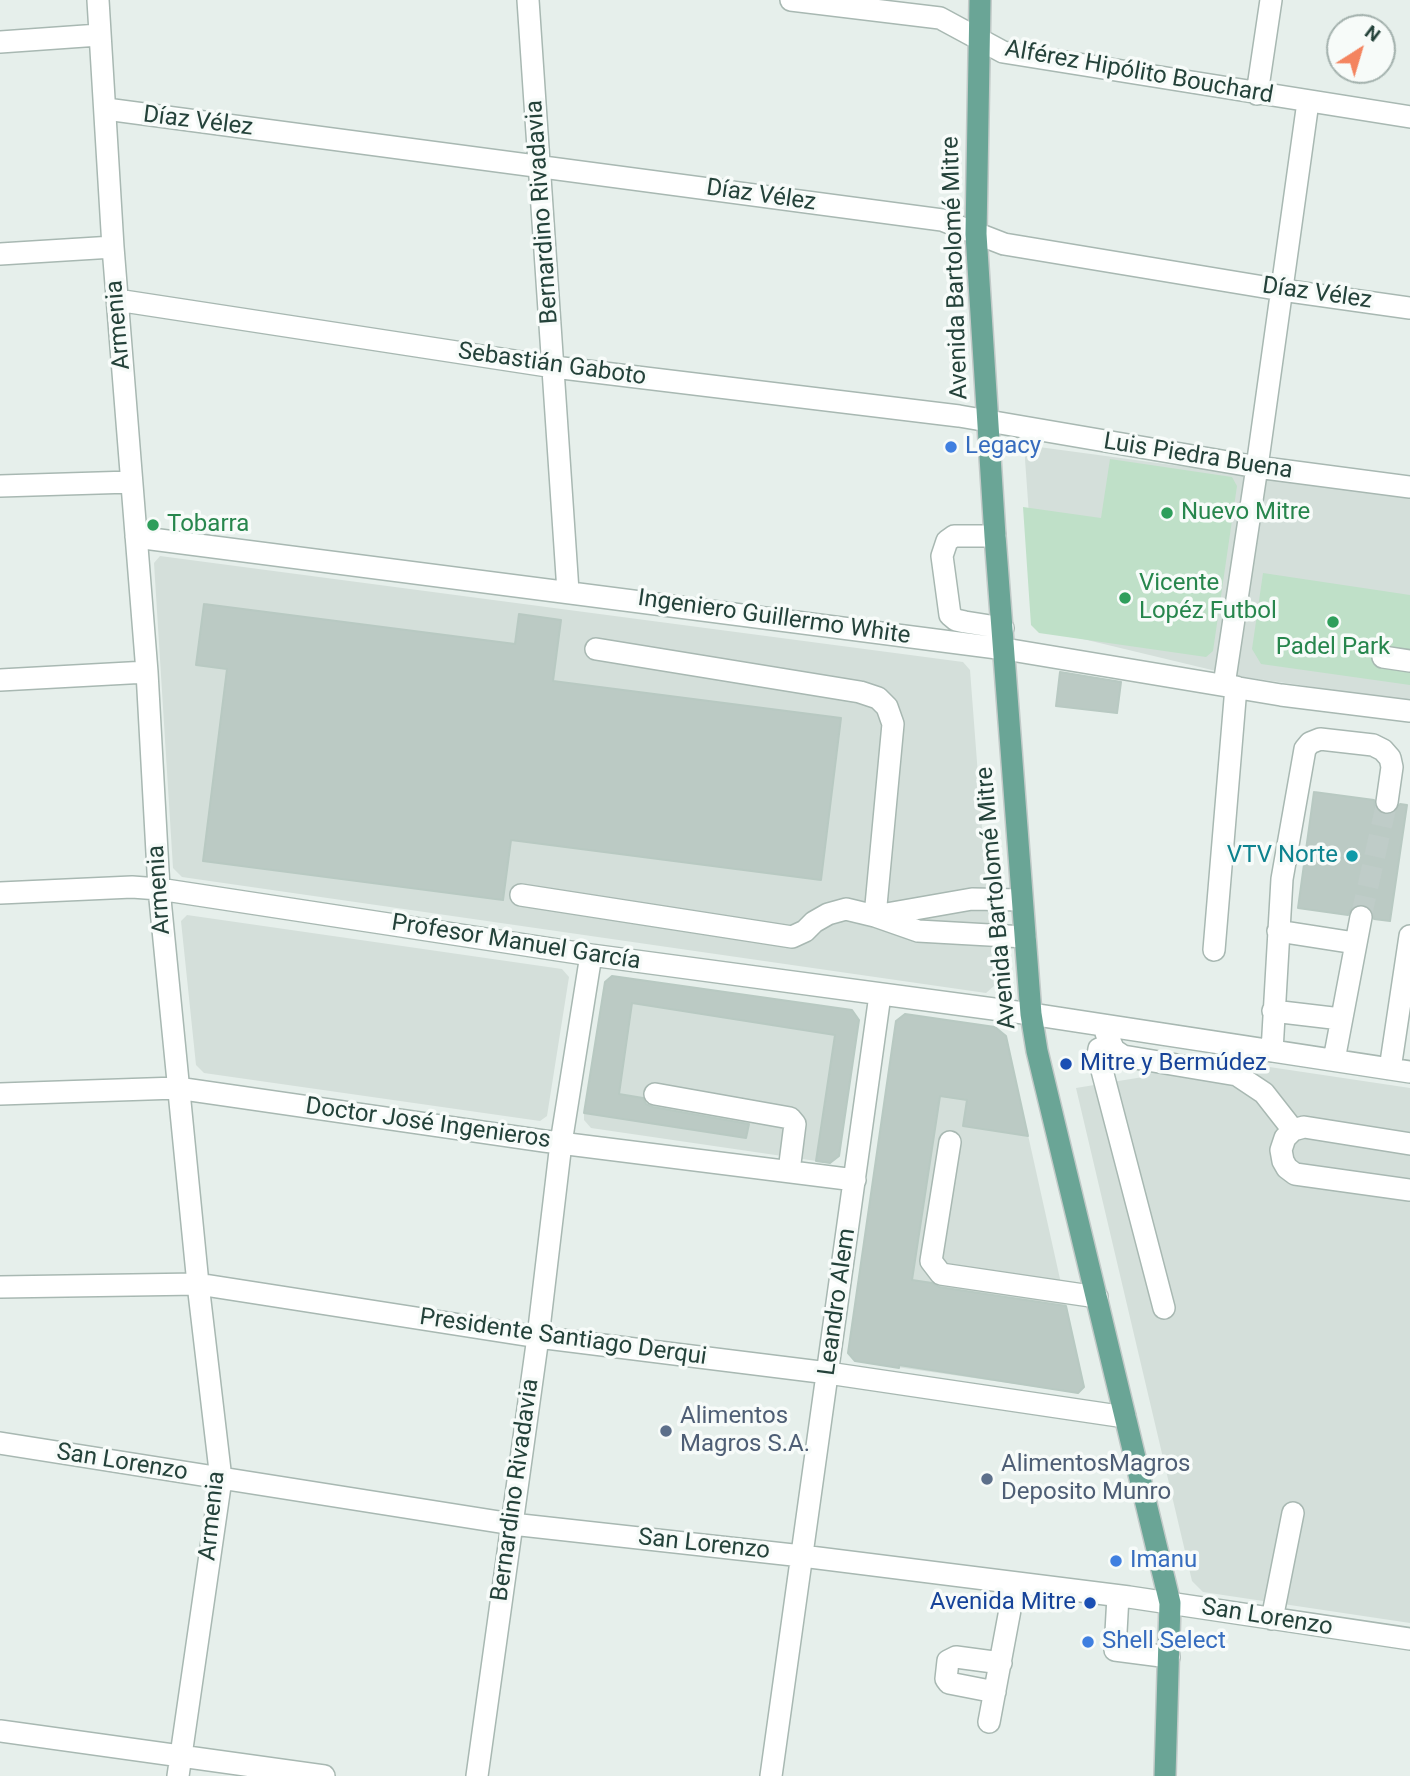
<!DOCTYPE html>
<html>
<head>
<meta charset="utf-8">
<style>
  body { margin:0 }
  #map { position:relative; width:1410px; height:1776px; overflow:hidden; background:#e6efeb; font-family:Roboto,sans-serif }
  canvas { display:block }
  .north { position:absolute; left:1326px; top:14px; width:70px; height:70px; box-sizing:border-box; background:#f7fbf9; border:2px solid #a3b1ad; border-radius:50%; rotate:37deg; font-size:19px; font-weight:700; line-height:28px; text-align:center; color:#24423a }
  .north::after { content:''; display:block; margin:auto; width:24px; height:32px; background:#f4845f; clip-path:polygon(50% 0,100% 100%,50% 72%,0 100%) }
</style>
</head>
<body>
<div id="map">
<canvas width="1410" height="1776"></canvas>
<div class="north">N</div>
</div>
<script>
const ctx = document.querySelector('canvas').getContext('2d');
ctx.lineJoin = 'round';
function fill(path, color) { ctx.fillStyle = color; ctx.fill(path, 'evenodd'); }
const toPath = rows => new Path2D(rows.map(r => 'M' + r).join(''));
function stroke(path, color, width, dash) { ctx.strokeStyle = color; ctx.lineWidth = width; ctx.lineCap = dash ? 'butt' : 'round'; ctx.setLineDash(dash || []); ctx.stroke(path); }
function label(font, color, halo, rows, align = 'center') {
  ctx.font = font + ' Roboto,sans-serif'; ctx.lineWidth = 7; ctx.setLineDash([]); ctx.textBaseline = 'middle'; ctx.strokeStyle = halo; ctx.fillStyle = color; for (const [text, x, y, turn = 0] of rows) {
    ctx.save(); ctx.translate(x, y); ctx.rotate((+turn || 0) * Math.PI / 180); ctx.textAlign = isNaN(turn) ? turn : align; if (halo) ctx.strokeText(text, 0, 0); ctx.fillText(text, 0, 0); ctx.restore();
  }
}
fill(toPath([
  [1024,445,1410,497,1410,701,1237,676,1037,628],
  [160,556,963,662,970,670,994,986,986,993,182,877,173,868,154,563],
  [187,915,562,969,569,977,547,1116,540,1121,204,1073,196,1065,181,921],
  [612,976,852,1010,859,1020,839,1156,830,1163,591,1128,584,1120,584,1113,605,982],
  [905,1014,995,1027,1006,1036,1084,1387,1078,1393,855,1361,848,1353,896,1021],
  [1149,1049,1410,1088,1410,1623,1203,1592,1192,1581,1076,1088,1143,1077,1147,1071]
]), '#d4dfda');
fill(toPath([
  [1110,459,1232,477,1237,486,1213,651,1206,657,1039,633,1031,625,1023,507,1101,518],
  [1263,573,1410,595,1410,685,1261,664,1252,649]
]), '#bfe0c8');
const building = toPath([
  [204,604,515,644,519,614,561,620,553,681,841,718,821,880,511,840,503,900,203,861,227,669,196,665,204,604],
  [1060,672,1121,682,1117,713,1056,706,1060,672],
  [1314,792,1374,800,1375,807,1384,815,1392,814,1400,804,1407,805,1390,921,1374,919,1370,908,1363,904,1352,908,1348,915,1298,908,1314,792],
  [612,976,852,1010,859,1020,839,1156,830,1163,816,1161,835,1035,632,1003,619,1094,643,1098,646,1104,653,1107,749,1124,746,1138,584,1113,605,982,612,976],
  [905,1014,995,1027,1006,1036,1028,1136,963,1126,967,1100,940,1096,912,1280,932,1283,939,1287,1066,1306,1084,1387,1078,1393,899,1365,899,1368,855,1361,848,1353,896,1021,905,1014]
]);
fill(building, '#bbcac4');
stroke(building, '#b8c9c2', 2);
stroke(toPath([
  [1361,917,1387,802]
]), '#bfccc8', 21, [21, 10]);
const minor = toPath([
  [98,0,113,247,147,672,159,889,198,1284,221,1479,178,1776],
  [528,0,568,591],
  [791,0,940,18,1003,52,1410,117],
  [0,42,99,35],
  [1257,94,1271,0],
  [106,109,942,220,1004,244,1282,290,1410,308],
  [0,254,113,247],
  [117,300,554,367,959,416,1257,467,1410,487],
  [0,486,131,482],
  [995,536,954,536,947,541,942,556,950,615,956,620,965,622,1003,628],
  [136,537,1005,649,1281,695,1410,711],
  [596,649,860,692,878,698,887,707,893,724,875,916,918,931,1025,937],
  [1383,657,1410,661],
  [0,680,147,672],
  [1224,685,1257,467,1308,102],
  [0,893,132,887,159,889,591,955,1031,1014,1410,1072],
  [521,895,792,937,805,931,814,922,828,914,846,909,875,916,972,899,1022,900],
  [1278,931,1355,943],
  [1214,950,1236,687],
  [1273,1011,1341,1019],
  [1106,1033,1114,1050,1123,1056,1237,1075,1264,1093,1293,1130],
  [1110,1044,1099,1049,1098,1055,1164,1308],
  [1272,1051,1282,879,1305,749,1310,743,1320,739,1373,745,1383,750,1390,758,1392,767,1387,802],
  [1334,1060,1361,917],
  [1390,1069,1410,936],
  [0,1094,177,1088,544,1141,855,1180],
  [655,1094,790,1118,795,1124,789,1171],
  [950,1142,931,1261,941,1274,1097,1297],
  [1410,1144,1304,1127,1293,1130,1285,1138,1281,1150,1283,1161,1287,1168,1295,1174,1410,1190],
  [0,1287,198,1284,538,1337,828,1373,1125,1417],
  [0,1443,512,1524,802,1556,1129,1597,1410,1639],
  [1118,1596,1115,1650,1169,1657],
  [1272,1619,1293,1513],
  [995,1692,949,1683,946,1679,948,1661,956,1657,1001,1663],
  [989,1722,1015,1583],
  [0,1731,324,1776],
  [477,1776,538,1337,561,1143,591,955],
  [771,1776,880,995]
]);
const major = toPath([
  [980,0,976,234,995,536,1031,1014,1037,1051,1170,1603,1165,1776]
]);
stroke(minor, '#a8b8b2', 24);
stroke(major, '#c2cac8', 24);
stroke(minor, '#fff', 21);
stroke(major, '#6aa596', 21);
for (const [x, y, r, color] of [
  [951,447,7,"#3f7fe0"],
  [1167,513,7,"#2e9e5b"],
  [153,525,7,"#2e9e5b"],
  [1125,598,7,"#2e9e5b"],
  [1333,622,7,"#2e9e5b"],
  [1352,856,7,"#0f9aa8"],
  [1066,1064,7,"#1a4fb4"],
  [666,1431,7,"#5c6f8a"],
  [987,1479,7,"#5c6f8a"],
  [1116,1561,7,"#3f7fe0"],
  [1090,1603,7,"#1a4fb4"],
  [1088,1642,7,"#3f7fe0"]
]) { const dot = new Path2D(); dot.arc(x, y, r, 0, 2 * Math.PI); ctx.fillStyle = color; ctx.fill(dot); stroke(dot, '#f7fbf9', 2.5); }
label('24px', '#24423a', '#f7fbf9', [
  ["Alférez Hipólito Bouchard",1139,73,10],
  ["Díaz Vélez",198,122,7],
  ["Díaz Vélez",761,196,8],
  ["Bernardino Rivadavia",543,212,-94],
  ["Avenida Bartolomé Mitre",956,268,-92],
  ["Díaz Vélez",1317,294,8],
  ["Armenia",119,325,-95],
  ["Sebastián Gaboto",552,365,8],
  ["Luis Piedra Buena",1198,457,9],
  ["Ingeniero Guillermo White",774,618,8],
  ["Armenia",160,890,-94],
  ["Avenida Bartolomé Mitre",997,898,-95],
  ["Profesor Manuel García",516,943,9],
  ["Doctor José Ingenieros",428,1124,8],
  ["Leandro Alem",838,1302,-82],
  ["Presidente Santiago Derqui",563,1338,8],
  ["San Lorenzo",122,1463,9],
  ["Bernardino Rivadavia",516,1490,-82],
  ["Armenia",213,1516,-84],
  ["San Lorenzo",704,1545,6],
  ["San Lorenzo",1267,1618,9]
]);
label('24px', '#366cbe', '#f7fbf9', [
  ["Legacy",965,447],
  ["Imanu",1130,1561],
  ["Shell Select",1102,1642]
], 'left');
label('24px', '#27864d', '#f7fbf9', [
  ["Nuevo Mitre",1181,513],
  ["Tobarra",167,525],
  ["Vicente",1139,584],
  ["Lopéz Futbol",1139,612],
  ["Padel Park",1333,648,"center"]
], 'left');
label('24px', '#0d838f', '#f7fbf9', [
  ["VTV Norte",1338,856]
], 'right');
label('24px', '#164399', '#f7fbf9', [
  ["Mitre y Bermúdez",1080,1064],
  ["Avenida Mitre",1076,1603,"right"]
], 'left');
label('24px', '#4e5e75', '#f7fbf9', [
  ["Alimentos",680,1417],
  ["Magros S.A.",680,1445],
  ["AlimentosMagros",1001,1465],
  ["Deposito Munro",1001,1493]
], 'left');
</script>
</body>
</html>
